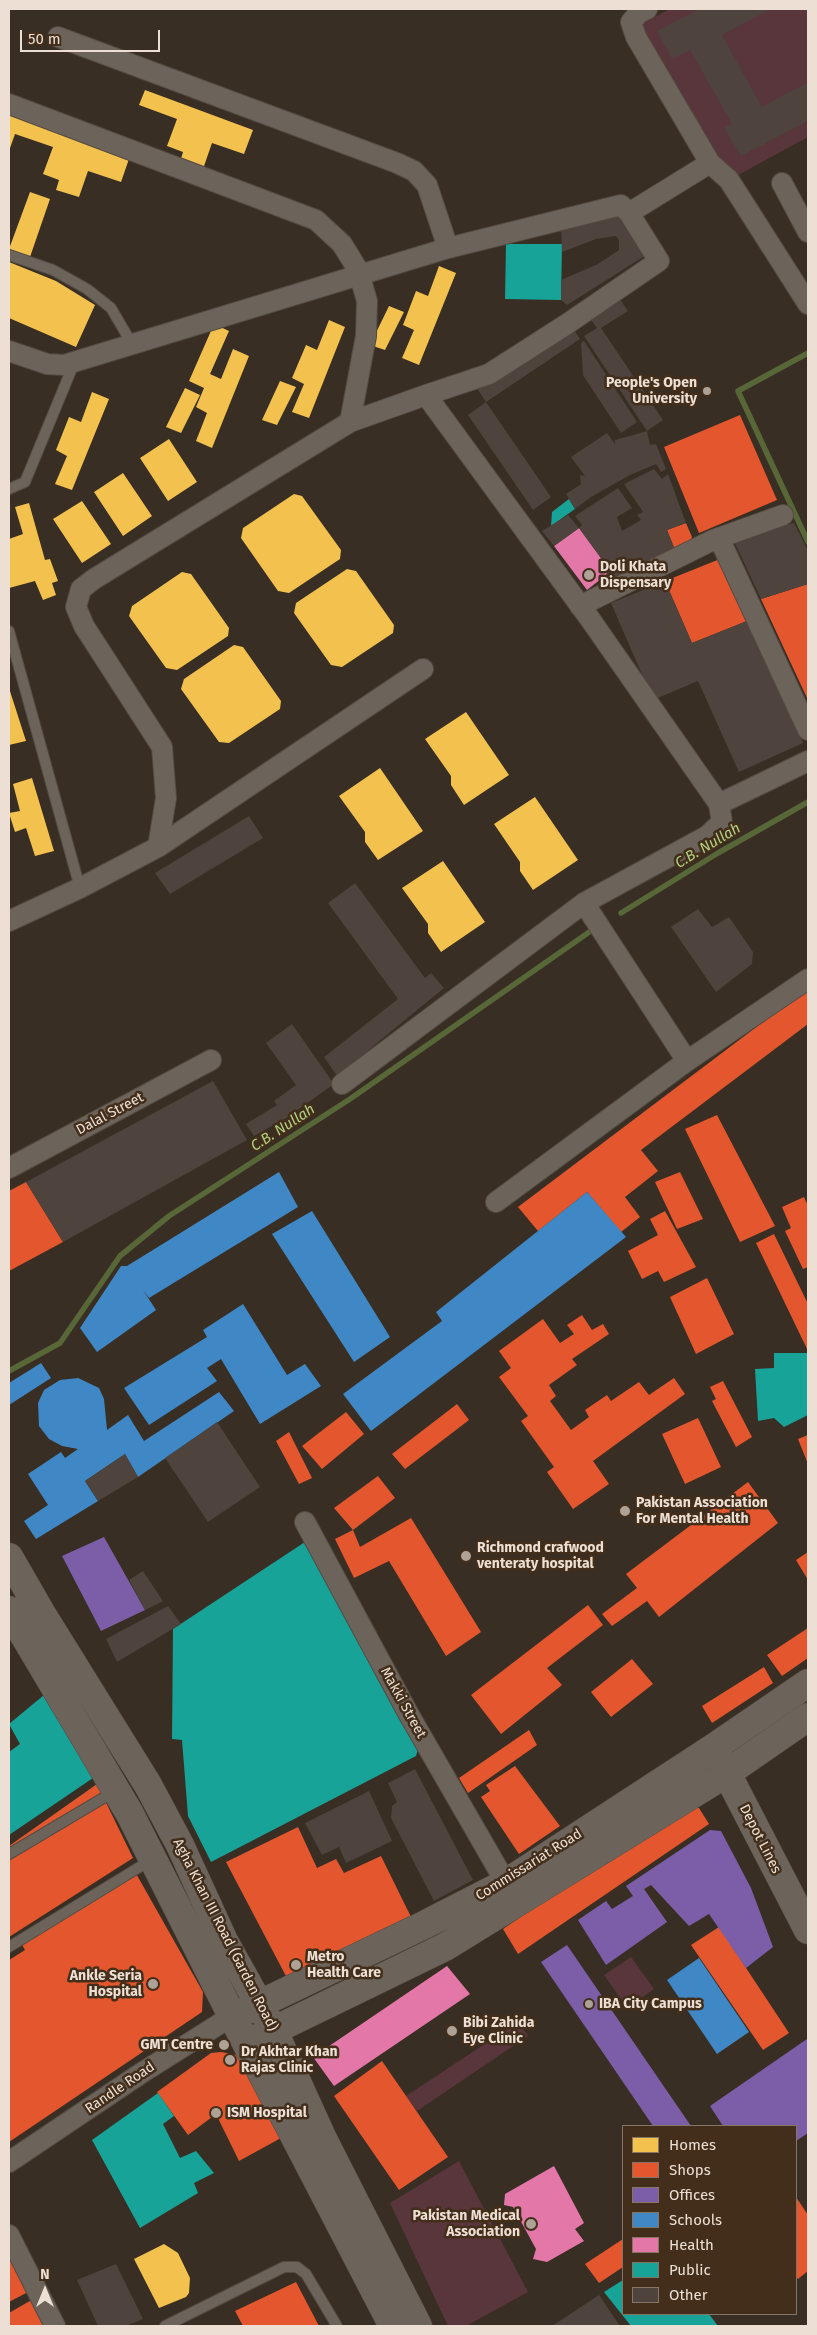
<!DOCTYPE html>
<html>
<head>
<meta charset="utf-8">
<style>
  body { margin:0 }
  #map { position:relative; width:817px; height:2335px; overflow:hidden; background:#392e23; font-family:"Fira Sans",sans-serif }
  canvas { display:block }
  .frame { position:absolute; inset:0; border:10px solid #eddfd3; pointer-events:none }
  .legend { position:absolute; left:622px; top:2125px; width:175px; height:190px; box-sizing:border-box; background:#422e1a; border:1px solid #867564; margin:0; padding:6px 9px; list-style:none; font-size:15px; color:#eddfd3 }
  .legend li { display:flex; align-items:center; gap:10px; height:25px }
  .legend b { width:25px; border:1px solid #867564 }
  .north { position:absolute; left:20px; top:2265px; width:50px; height:50px; -webkit-text-stroke:4px #422e1a; paint-order:stroke; rotate:0deg; font-size:14px; font-weight:700; line-height:20px; text-align:center; color:#eddfd3 }
  .north::after { content:''; display:block; margin:auto; width:18px; height:22px; background:#eddfd3; clip-path:polygon(50% 0,100% 100%,50% 72%,0 100%) }
  .scale { position:absolute; left:20px; top:30px; width:140px; height:22px; box-sizing:border-box; border:2px solid #eddfd3; border-top:0; padding-left:6px; font-size:15px; line-height:18px; white-space:nowrap; color:#eddfd3; -webkit-text-stroke:4px #422e1a; paint-order:stroke }
</style>
</head>
<body>
<div id="map">
<canvas width="817" height="2335"></canvas>
<div class="frame"></div>
<ul class="legend">
<li><b style="height:14px;background:#f2c14e"></b>Homes</li>
<li><b style="height:14px;background:#e4572e"></b>Shops</li>
<li><b style="height:14px;background:#7b5ea7"></b>Offices</li>
<li><b style="height:14px;background:#3f88c5"></b>Schools</li>
<li><b style="height:14px;background:#e377a8"></b>Health</li>
<li><b style="height:14px;background:#17a398"></b>Public</li>
<li><b style="height:14px;background:#4e433d"></b>Other</li>
</ul>
<div class="north">N</div>
<div class="scale">50 m</div>
</div>
<script>
const ctx = document.querySelector('canvas').getContext('2d');
ctx.lineJoin = 'round';
function fill(path, color) { ctx.fillStyle = color; ctx.fill(path, 'evenodd'); }
const toPath = rows => new Path2D(rows.map(r => 'M' + r).join(''));
function stroke(path, color, width, dash) { ctx.strokeStyle = color; ctx.lineWidth = width; ctx.lineCap = dash ? 'butt' : 'round'; ctx.setLineDash(dash || []); ctx.stroke(path); }
function label(font, color, halo, rows, align = 'center') {
  ctx.font = font + ' "Fira Sans",sans-serif'; ctx.lineWidth = 5; ctx.setLineDash([]); ctx.textBaseline = 'middle'; ctx.strokeStyle = halo; ctx.fillStyle = color; for (const [text, x, y, turn = 0] of rows) {
    ctx.save(); ctx.translate(x, y); ctx.rotate((+turn || 0) * Math.PI / 180); ctx.textAlign = isNaN(turn) ? turn : align; if (halo) ctx.strokeText(text, 0, 0); ctx.fillText(text, 0, 0); ctx.restore();
  }
}
fill(toPath([
  [670,9,808,9,808,137,729,180,639,25],
  [631,1957,654,1989,627,2008,604,1975],
  [518,2022,528,2036,417,2111,406,2096],
  [459,2161,528,2292,466,2326,448,2326,390,2203]
]), '#59353c');
fill(toPath([
  [145,90,253,130,244,154,212,143,203,169,180,162,183,152,167,146,177,119,139,105],
  [9,113,129,159,121,182,88,171,79,197,56,190,59,180,43,174,53,147,15,134,9,151],
  [30,192,50,199,30,257,9,249],
  [9,262,56,281,95,305,76,347,9,318],
  [439,266,456,273,419,365,402,358,414,330,403,325,416,291,428,296],
  [389,306,404,312,385,350,370,345],
  [329,320,345,327,309,418,292,412,304,384,292,378,306,345,317,350],
  [214,324,229,331,210,374,221,379,233,349,249,356,212,448,196,441,207,413,196,407,204,388,189,381],
  [280,381,296,387,277,425,262,420],
  [185,388,200,395,181,433,166,427],
  [92,392,109,399,72,490,55,484,67,456,56,450,69,417,81,422],
  [169,439,197,482,168,501,140,458],
  [123,473,152,516,123,536,94,492],
  [294,494,302,496,341,550,340,559,289,593,278,591,241,538,243,528],
  [82,501,111,544,82,563,53,519],
  [29,503,45,560,50,559,58,581,52,583,56,595,43,600,35,581,9,588,9,539,23,534,15,507],
  [347,569,356,571,394,625,393,633,342,667,331,665,294,613,296,603],
  [182,572,191,574,229,628,228,636,177,670,166,668,129,616,132,606],
  [234,645,243,647,281,701,280,709,229,743,219,742,181,689,184,679],
  [9,688,26,741,9,745],
  [466,712,509,775,464,805,451,785,451,776,425,739],
  [380,768,423,831,378,860,365,842,365,832,339,796],
  [32,778,54,851,35,856,26,828,15,832,9,813,20,811,13,784],
  [535,797,578,860,533,890,520,871,520,862,494,824],
  [443,861,485,922,441,952,428,933,428,924,402,888],
  [164,2244,178,2253,190,2278,189,2293,186,2297,159,2308,134,2259]
]), '#f2c14e');
fill(toPath([
  [740,415,777,500,699,533,664,447],
  [686,523,692,537,689,544,675,550,667,530],
  [720,559,747,621,692,643,665,581],
  [808,584,808,700,761,599],
  [808,988,808,1024,641,1150,658,1171,625,1197,640,1217,621,1232,587,1192,538,1231,518,1207],
  [717,1115,775,1226,740,1242,685,1129],
  [680,1172,703,1219,677,1229,655,1182],
  [26,1182,63,1242,9,1271,9,1191],
  [804,1197,808,1206,808,1267,803,1269,785,1231,791,1228,782,1207],
  [665,1211,696,1267,664,1282,658,1271,642,1279,628,1251,658,1235,650,1219],
  [774,1234,808,1304,808,1351,756,1243],
  [707,1278,734,1334,696,1354,670,1297],
  [582,1315,592,1330,603,1324,609,1334,572,1359,577,1365,549,1385,556,1396,550,1401,571,1430,589,1417,585,1410,607,1395,611,1401,639,1382,649,1395,674,1378,685,1394,593,1461,609,1484,573,1509,547,1472,554,1467,521,1421,528,1416,499,1377,511,1368,499,1351,543,1319,560,1343,574,1334,567,1325],
  [723,1381,752,1437,736,1447,712,1401,716,1399,710,1387],
  [457,1404,469,1420,405,1469,392,1454],
  [346,1412,364,1434,322,1469,302,1446],
  [698,1418,721,1467,685,1484,662,1434],
  [289,1432,312,1478,299,1484,276,1441],
  [808,1435,808,1464,798,1439],
  [378,1476,395,1498,353,1530,360,1547,411,1518,481,1632,446,1656,389,1561,354,1578,335,1539,353,1530,334,1508],
  [748,1482,778,1523,659,1617,647,1601,612,1626,602,1614,637,1588,626,1574],
  [808,1552,808,1580,796,1560],
  [588,1605,603,1625,547,1668,562,1685,501,1734,471,1695],
  [808,1628,808,1658,782,1676,767,1655],
  [632,1659,653,1684,611,1717,591,1692],
  [764,1667,773,1683,712,1723,702,1706],
  [529,1730,537,1745,468,1793,459,1778],
  [515,1766,560,1826,519,1854,481,1797,490,1791,486,1785],
  [97,1784,133,1858,9,1937,9,1846],
  [680,1808,699,1808,709,1824,518,1954,503,1929],
  [298,1827,317,1868,336,1859,344,1873,381,1856,412,1919,287,1978,226,1862],
  [134,1870,203,1992,202,2012,9,2142,9,1960,25,1950,20,1941],
  [719,1927,789,2033,763,2050,691,1945],
  [221,2052,237,2055,281,2138,239,2161,216,2114,188,2135,157,2092,211,2053],
  [382,2061,448,2157,399,2190,334,2096],
  [796,2197,808,2215,808,2271,798,2279,796,2277],
  [623,2239,623,2267,599,2283,585,2264],
  [9,2253,28,2292,9,2302],
  [296,2282,319,2326,243,2326,235,2311],
  [35,2298,48,2326,9,2326,9,2313]
]), '#e4572e');
fill(toPath([
  [104,1537,145,1610,101,1631,62,1556],
  [710,1830,721,1831,751,1888,773,1947,746,1968,709,1914,689,1926,651,1885,644,1889,667,1922,606,1965,578,1920,606,1901,612,1909,633,1896,626,1886],
  [567,1945,691,2126,653,2126,541,1962],
  [807,2039,808,2133,796,2141,796,2126,723,2126,710,2106]
]), '#7b5ea7');
fill(toPath([
  [279,1172,298,1207,149,1298,143,1290,156,1310,97,1352,80,1328,121,1266,127,1266],
  [587,1192,626,1237,371,1431,343,1394,442,1321,436,1312],
  [312,1211,390,1337,354,1362,272,1234],
  [243,1304,287,1375,305,1364,321,1386,260,1424,221,1359,207,1368,217,1381,149,1425,124,1388,207,1337,203,1330],
  [41,1363,51,1378,9,1405,9,1383],
  [78,1378,99,1388,104,1399,107,1430,128,1415,144,1441,219,1392,234,1411,138,1477,125,1454,85,1481,98,1501,36,1539,24,1521,48,1505,28,1474,61,1452,65,1458,78,1449,62,1446,49,1439,39,1426,38,1403,44,1390,60,1380],
  [699,1958,749,2032,717,2054,667,1980]
]), '#3f88c5');
fill(toPath([
  [579,528,609,569,606,575,587,590,554,546],
  [447,1966,470,1994,334,2086,313,2057],
  [554,2166,584,2223,575,2229,584,2241,547,2262,533,2259,536,2249,513,2207,504,2205,505,2194]
]), '#e377a8');
fill(toPath([
  [506,244,562,244,561,300,505,299],
  [569,499,575,509,551,526,552,512],
  [774,1353,808,1353,808,1415,784,1427,774,1418,758,1421,755,1369,774,1368],
  [308,1540,418,1749,416,1756,211,1862,188,1816,182,1740,172,1739,173,1629],
  [44,1695,93,1778,9,1835,9,1752,20,1744,9,1724],
  [158,2093,174,2116,163,2124,180,2158,196,2151,214,2173,194,2183,198,2193,140,2228,92,2140],
  [623,2280,623,2314,709,2314,718,2326,631,2326,604,2292]
]), '#17a398');
stroke(toPath([
  [808,353,738,391,808,542],
  [621,913,718,853,808,802],
  [9,1371,60,1343,120,1256,169,1216,350,1099,595,928]
]), '#576738', 5.5);
fill(toPath([
  [699,9,771,9,722,35,762,107,808,82,808,121,741,156,724,128,732,124,690,50,672,59,657,31],
  [620,210,651,252,567,305,561,300,561,280,598,264,619,250,619,240,616,236,596,239,562,252,561,228],
  [617,295,628,311,601,328,663,420,647,431,584,336,597,328,587,314],
  [570,324,580,339,486,402,476,387],
  [584,341,637,422,621,433,583,375,581,343],
  [486,402,551,497,533,510,468,415],
  [647,431,650,445,656,444,666,469,661,472,656,464,630,475,591,497,575,509,566,494,581,484,580,475,585,476,571,457,607,433,615,444,615,440],
  [654,469,662,479,668,474,686,523,667,530,675,550,621,573,611,580,606,575,609,569,579,528,582,525,575,516,618,488,632,508,617,517,622,531,641,520,637,515,643,512,624,484],
  [568,515,579,528,554,546,542,531],
  [794,523,808,551,808,584,761,599,732,537],
  [665,581,692,643,747,621,803,743,739,772,698,681,653,700,611,603],
  [249,816,263,838,170,894,155,873],
  [355,883,425,978,431,973,444,988,337,1076,324,1057,398,999,328,903],
  [698,909,712,927,729,917,753,952,752,964,716,992,671,927],
  [292,1024,334,1084,286,1118,254,1136,246,1124,277,1105,274,1101,296,1085,266,1043],
  [213,1081,247,1140,63,1242,26,1182],
  [217,1422,260,1487,208,1522,165,1458],
  [125,1454,138,1477,98,1501,85,1481],
  [143,1571,163,1601,145,1610,129,1580],
  [168,1606,181,1624,117,1662,106,1639],
  [415,1769,473,1880,434,1901,391,1818,392,1806,397,1802,388,1783],
  [369,1791,392,1841,346,1863,339,1847,322,1855,305,1823],
  [116,2264,143,2319,126,2326,98,2326,77,2280],
  [599,2295,620,2326,552,2326]
]), '#4e433d');
const lane = toPath([
  [9,255,53,270,87,289,111,308,132,344],
  [9,489,25,482,75,361],
  [9,631,80,888],
  [9,1854,115,1791],
  [9,1947,151,1860],
  [165,2326,284,2267,297,2267,306,2274,337,2326]
]);
const street = toPath([
  [647,9,639,13,631,22,636,37,710,163,729,180,808,304],
  [58,37,397,163,414,171,427,185,448,248],
  [9,104,316,220,342,244,358,270,367,301,366,336,350,422],
  [782,183,808,232],
  [9,351,47,364,64,365,448,248,621,205,629,213],
  [426,395,590,619,719,804,808,761],
  [719,538,808,730],
  [580,606,713,540,783,515],
  [158,847,423,669],
  [584,903,687,1061],
  [9,921,80,888,158,847,166,798,162,747,84,626,76,607,81,589,94,579,350,422,426,395,489,374,567,324,659,261,629,213,710,163],
  [342,1084,584,903,707,836,722,822,719,804],
  [9,1168,211,1060],
  [496,1202,687,1061,808,979],
  [305,1522,408,1713,506,1883],
  [9,2162,143,2072,232,2016],
  [9,2235,55,2326]
]);
const secondary = toPath([
  [9,1557,43,1616,148,1785,180,1845,224,1941,273,2029,322,2137,418,2326],
  [9,1610,130,1814,232,2016,393,2326],
  [719,1758,808,1930],
  [243,2012,424,1925,506,1883,713,1748,808,1683],
  [258,2038,445,1947,727,1773,808,1717]
]);
stroke(lane, '#544b41', 12);
stroke(street, '#544b41', 22);
stroke(secondary, '#544b41', 29);
stroke(lane, '#6c645b', 10);
stroke(street, '#6c645b', 20);
stroke(secondary, '#6c645b', 28);
for (const [x, y, r, color] of [
  [707,391,5,"#aea195"],
  [589,575,6,"#aea195"],
  [625,1511,6,"#aea195"],
  [466,1556,6,"#aea195"],
  [296,1965,6,"#aea195"],
  [153,1984,6,"#aea195"],
  [589,2004,5,"#aea195"],
  [452,2031,6,"#aea195"],
  [224,2045,6,"#aea195"],
  [230,2060,6,"#aea195"],
  [216,2113,6,"#aea195"],
  [531,2224,6,"#aea195"]
]) { const dot = new Path2D(); dot.arc(x, y, r, 0, 2 * Math.PI); ctx.fillStyle = color; ctx.fill(dot); stroke(dot, '#422e1a', 2); }
label('bold 14px', '#eddfd3', '#422e1a', [
  ["People's Open",697,383,"right"],
  ["University",697,399,"right"],
  ["Doli Khata",600,567],
  ["Dispensary",600,583],
  ["Pakistan Association",636,1503],
  ["For Mental Health",636,1519],
  ["Richmond crafwood",477,1548],
  ["venteraty hospital",477,1564],
  ["Metro",307,1957],
  ["Health Care",307,1973],
  ["Ankle Seria",142,1976,"right"],
  ["Hospital",142,1992,"right"],
  ["IBA City Campus",599,2004],
  ["Bibi Zahida",463,2023],
  ["Eye Clinic",463,2039],
  ["GMT Centre",213,2045,"right"],
  ["Dr Akhtar Khan",241,2052],
  ["Rajas Clinic",241,2068],
  ["ISM Hospital",227,2113],
  ["Pakistan Medical",520,2216,"right"],
  ["Association",520,2232,"right"]
], 'left');
label('14px', '#eddfd3', '#422e1a', [
  ["Dalal Street",110,1114,-28],
  ["Makki Street",403,1703,61],
  ["Depot Lines",760,1839,63],
  ["Commissariat Road",529,1865,-32],
  ["Agha Khan III Road (Garden Road)",225,1935,63],
  ["Randle Road",120,2088,-34]
]);
label('italic 15px', '#b1d081', '#422e1a', [
  ["C.B. Nullah",708,846,-31],
  ["C.B. Nullah",283,1128,-33]
]);
</script>
</body>
</html>
